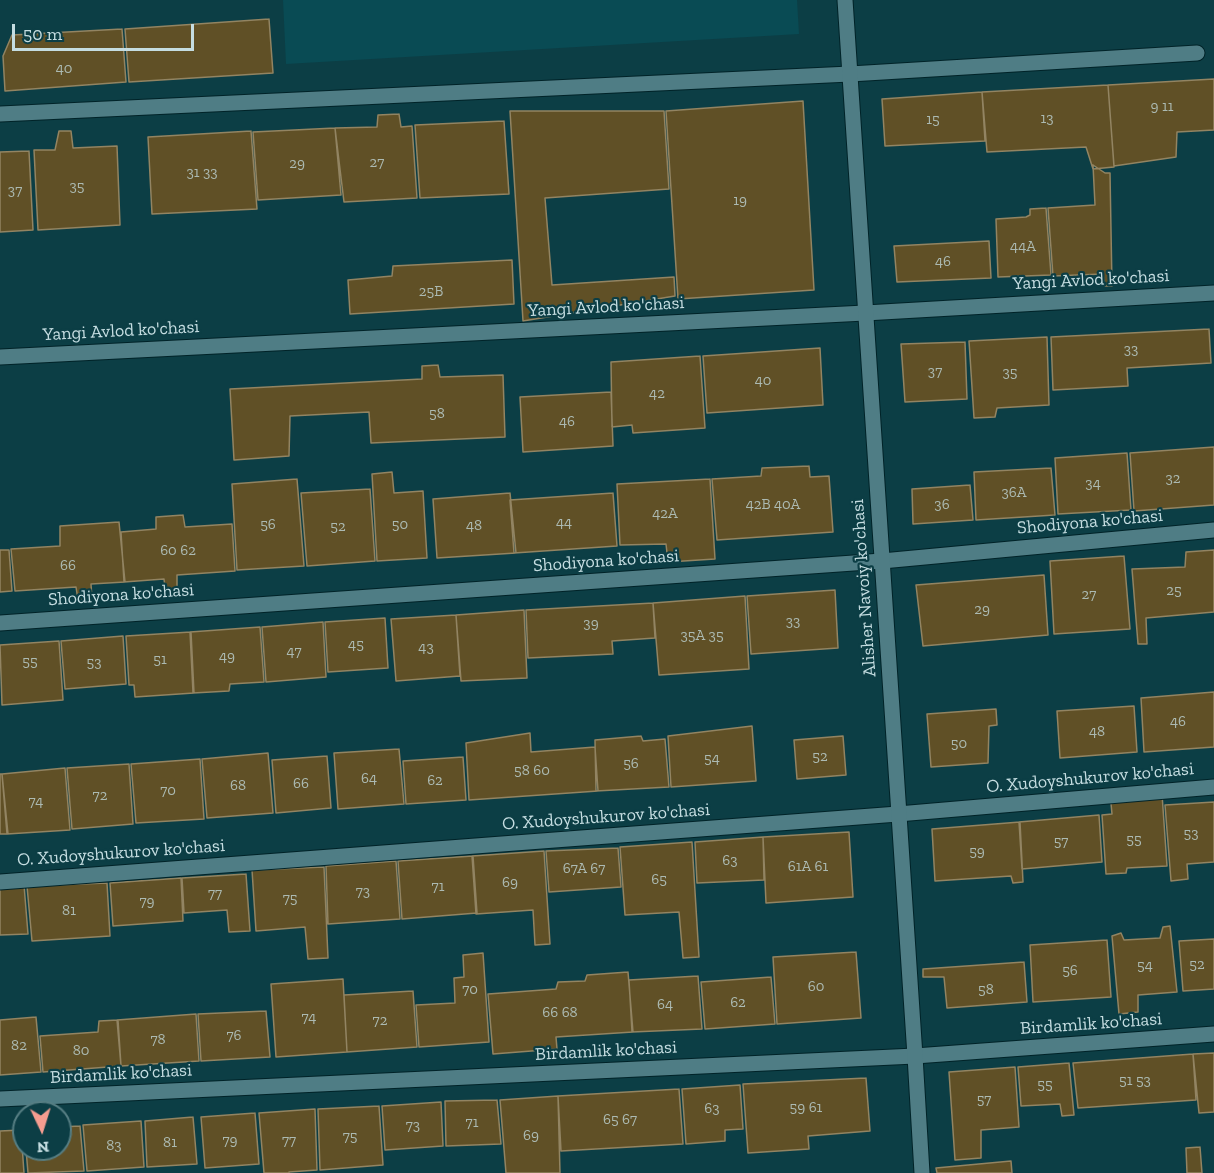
<!DOCTYPE html>
<html>
<head>
<meta charset="utf-8">
<style>
  body { margin:0 }
  #map { position:relative; width:1214px; height:1173px; overflow:hidden; background:#0c3e45; font-family:"Zilla Slab",serif }
  canvas { display:block }
  .north { position:absolute; left:12px; top:1101px; width:60px; height:60px; box-sizing:border-box; background:#0c3e45; border:2px solid #567e83; border-radius:50%; rotate:176deg; font-size:16px; font-weight:700; line-height:24px; text-align:center; color:#c5dde1 }
  .north::after { content:''; display:block; margin:auto; width:21px; height:27px; background:#f59d90; clip-path:polygon(50% 0,100% 100%,50% 72%,0 100%) }
  .scale { position:absolute; left:12px; top:24px; width:182px; height:27px; box-sizing:border-box; border:3px solid #c5dde1; border-top:0; padding-left:8px; font-size:18px; line-height:21px; white-space:nowrap; color:#c5dde1; -webkit-text-stroke:4px #0c3e45; paint-order:stroke }
</style>
</head>
<body>
<div id="map">
<canvas width="1214" height="1173"></canvas>
<div class="north">N</div>
<div class="scale">50 m</div>
</div>
<script>
const ctx = document.querySelector('canvas').getContext('2d');
ctx.lineJoin = 'round';
function fill(path, color) { ctx.fillStyle = color; ctx.fill(path, 'evenodd'); }
const toPath = rows => new Path2D(rows.map(r => 'M' + r).join(''));
function stroke(path, color, width, dash) { ctx.strokeStyle = color; ctx.lineWidth = width; ctx.lineCap = dash ? 'butt' : 'round'; ctx.setLineDash(dash || []); ctx.stroke(path); }
function label(font, color, halo, rows, align = 'center') {
  ctx.font = font + ' "Zilla Slab",serif'; ctx.lineWidth = 4.5; ctx.setLineDash([]); ctx.textBaseline = 'middle'; ctx.strokeStyle = halo; ctx.fillStyle = color; for (const [text, x, y, turn = 0] of rows) {
    ctx.save(); ctx.translate(x, y); ctx.rotate((+turn || 0) * Math.PI / 180); ctx.textAlign = isNaN(turn) ? turn : align; if (halo) ctx.strokeText(text, 0, 0); ctx.fillText(text, 0, 0); ctx.restore();
  }
}
fill(toPath([
  [283,0,797,0,799,34,286,64]
]), '#094b54');
const building = toPath([
  [269,19,273,73,129,82,125,29,269,19],
  [122,29,126,82,5,91,3,56,12,35,122,29],
  [1214,79,1214,130,1177,132,1176,157,1114,166,1108,85,1214,79],
  [1108,85,1114,167,1093,169,1086,147,987,152,982,92,1108,85],
  [982,92,985,141,885,146,882,99,982,92],
  [803,101,814,290,678,299,666,111,803,101],
  [510,111,664,111,669,189,545,198,552,285,674,277,675,296,523,321,510,111],
  [399,114,401,127,412,126,417,198,344,202,335,128,377,127,378,115,399,114],
  [504,121,509,194,420,198,415,125,504,121],
  [335,128,341,195,258,200,253,132,335,128],
  [59,131,71,131,73,148,117,146,120,225,38,230,34,150,55,150,59,131],
  [251,131,257,209,152,214,148,137,251,131],
  [29,151,33,230,0,232,0,152,29,151],
  [1093,165,1105,173,1110,173,1112,286,1105,286,1103,274,1053,276,1048,208,1095,205,1093,165],
  [1046,208,1051,275,998,277,996,219,1026,217,1030,215,1030,209,1046,208],
  [989,241,991,278,897,282,894,246,989,241],
  [512,260,514,304,350,314,348,280,392,276,393,266,512,260],
  [1209,329,1211,363,1127,368,1128,386,1053,390,1051,337,1209,329],
  [1047,337,1049,405,997,408,995,417,974,418,969,341,1047,337],
  [965,342,967,399,905,402,901,344,965,342],
  [820,348,823,405,707,413,703,356,820,348],
  [700,356,705,428,633,433,632,425,612,427,611,362,700,356],
  [438,365,440,377,503,375,505,437,371,443,369,412,290,416,289,456,234,460,230,389,422,379,422,366,438,365],
  [611,392,613,446,523,452,520,397,611,392],
  [1214,447,1214,505,1134,511,1130,453,1214,447],
  [1127,453,1131,510,1058,514,1055,458,1127,453],
  [809,466,810,477,829,476,833,532,717,540,712,479,761,476,762,468,809,466],
  [1051,468,1055,515,976,520,974,472,1051,468],
  [392,472,394,493,423,491,427,558,377,561,372,474,392,472],
  [297,479,304,566,237,570,232,484,297,479],
  [710,479,715,559,668,562,666,544,620,545,617,484,710,479],
  [970,485,973,520,913,524,912,489,970,485],
  [370,489,375,561,307,566,301,493,370,489],
  [510,493,516,553,437,558,433,499,510,493],
  [613,493,617,546,514,553,510,500,613,493],
  [183,515,185,527,232,524,235,571,177,575,177,594,166,595,164,579,124,582,121,532,156,529,156,517,183,515],
  [119,522,125,582,91,584,92,599,78,600,76,587,15,591,11,549,60,546,60,526,119,522],
  [0,550,9,550,12,591,0,592,0,550],
  [1214,550,1214,612,1146,618,1147,644,1138,644,1132,569,1185,567,1186,552,1214,550],
  [1124,556,1130,629,1054,634,1050,561,1124,556],
  [1044,575,1048,635,923,646,916,585,1044,575],
  [835,590,838,648,751,654,747,596,835,590],
  [745,596,749,669,659,675,653,603,745,596],
  [653,603,655,638,612,641,613,654,528,658,526,610,653,603],
  [524,610,527,678,461,681,456,615,524,610],
  [456,615,460,676,396,681,391,619,456,615],
  [385,618,388,668,328,672,325,622,385,618],
  [323,622,326,677,266,682,262,627,323,622],
  [260,627,264,682,230,684,229,691,193,693,190,632,260,627],
  [191,632,194,693,135,697,134,685,129,685,126,636,191,632],
  [123,636,126,684,65,689,61,641,123,636],
  [59,641,63,700,2,705,0,645,59,641],
  [1214,692,1214,747,1144,752,1141,698,1214,692],
  [1134,706,1137,752,1060,758,1057,711,1134,706],
  [996,709,997,725,989,726,988,763,931,767,927,714,996,709],
  [752,726,756,781,671,787,668,736,752,726],
  [530,733,531,752,595,747,598,791,469,800,466,743,530,733],
  [641,736,643,741,665,739,669,787,596,791,595,740,641,736],
  [843,736,846,775,797,779,794,740,843,736],
  [399,749,404,804,338,809,334,753,399,749],
  [268,753,273,813,207,818,202,759,268,753],
  [327,756,331,808,276,813,272,760,327,756],
  [463,757,466,800,406,804,403,761,463,757],
  [200,759,204,819,136,823,131,764,200,759],
  [129,764,133,824,72,829,67,768,129,764],
  [65,768,70,830,7,834,2,774,65,768],
  [0,774,2,774,8,834,0,834,0,774],
  [1110,793,1162,794,1167,866,1127,868,1126,873,1106,874,1102,815,1112,814,1110,793],
  [1214,802,1214,862,1187,864,1188,879,1171,881,1165,805,1214,802],
  [1099,815,1102,862,1022,869,1019,822,1099,815],
  [1020,822,1023,882,1013,883,1011,876,935,881,932,829,1020,822],
  [849,832,853,897,766,903,763,837,849,832],
  [763,837,764,880,697,883,695,842,763,837],
  [692,842,699,957,683,958,679,912,625,915,620,847,692,842],
  [618,848,621,887,549,892,546,851,618,848],
  [544,851,550,944,535,945,533,910,476,914,472,856,544,851],
  [473,856,477,913,402,919,398,861,473,856],
  [396,861,400,919,328,924,326,866,396,861],
  [324,867,328,958,308,959,305,927,256,931,252,870,324,867],
  [246,874,250,931,229,932,227,910,184,913,182,878,246,874],
  [181,878,183,921,113,926,110,883,181,878],
  [107,883,110,936,32,941,27,886,107,883],
  [24,885,28,934,0,935,0,888,24,885],
  [1170,926,1177,992,1138,995,1138,1012,1119,1014,1112,936,1121,933,1124,940,1160,938,1163,927,1170,926],
  [1214,939,1214,989,1183,991,1179,941,1214,939],
  [1107,940,1111,997,1033,1002,1030,945,1107,940],
  [856,952,861,1018,777,1024,773,957,856,952],
  [483,953,489,1042,419,1047,416,1005,455,1003,454,978,464,977,463,955,483,953],
  [1024,962,1027,1002,947,1008,944,977,923,977,923,969,1024,962],
  [628,972,633,1032,556,1037,557,1049,493,1054,488,994,556,989,558,982,585,981,587,975,628,972],
  [698,976,702,1029,632,1032,629,980,698,976],
  [771,977,775,1024,705,1029,701,982,771,977],
  [343,979,347,1052,276,1057,271,984,343,979],
  [413,991,417,1047,347,1052,344,995,413,991],
  [266,1011,270,1057,201,1061,198,1014,266,1011],
  [196,1014,199,1061,121,1066,117,1020,196,1014],
  [36,1017,41,1072,0,1075,0,1020,36,1017],
  [118,1020,121,1066,43,1072,40,1036,98,1032,99,1021,118,1020],
  [1214,1053,1214,1112,1199,1113,1193,1054,1214,1053],
  [1193,1054,1196,1100,1078,1108,1073,1063,1193,1054],
  [1069,1063,1074,1115,1062,1116,1060,1104,1021,1106,1018,1067,1069,1063],
  [1015,1067,1019,1127,981,1130,981,1158,955,1160,949,1072,1015,1067],
  [866,1078,870,1131,808,1136,809,1149,748,1153,743,1084,866,1078],
  [740,1085,743,1129,725,1130,725,1141,686,1144,682,1089,740,1085],
  [679,1089,683,1144,561,1151,558,1096,679,1089],
  [558,1096,560,1173,506,1173,500,1100,558,1096],
  [497,1100,501,1144,446,1146,445,1101,497,1100],
  [441,1102,443,1146,385,1150,382,1106,441,1102],
  [379,1106,383,1165,320,1170,318,1109,379,1106],
  [315,1109,317,1170,289,1172,289,1173,264,1173,259,1113,315,1109],
  [255,1113,259,1164,205,1168,201,1117,255,1113],
  [193,1117,197,1164,147,1167,145,1121,193,1117],
  [141,1121,144,1167,87,1171,83,1125,141,1121],
  [80,1126,84,1171,28,1173,26,1149,60,1149,60,1127,80,1126],
  [21,1130,24,1173,0,1173,0,1131,21,1130],
  [1200,1147,1202,1173,1187,1173,1186,1148,1200,1147],
  [1011,1161,1012,1173,937,1173,936,1168,1011,1161]
]);
fill(building, '#605026');
stroke(building, '#928462', 1.5);
const minor = toPath([
  [0,114,850,74,1197,53],
  [0,357,865,313,1214,293],
  [0,623,882,561,1214,530],
  [0,882,898,814,1214,787],
  [0,1099,915,1056,1214,1034]
]);
const tertiary = toPath([
  [845,0,915,1056,922,1173]
]);
stroke(minor, '#002328', 17);
stroke(tertiary, '#002328', 17);
stroke(minor, '#4f7d85', 15);
stroke(tertiary, '#4f7d85', 15);
label('15px', '#acbab2', null, [
  ["40",64,69],
  ["9 11",1162,107],
  ["13",1047,119],
  ["15",933,120],
  ["27",377,163],
  ["29",297,164],
  ["31 33",202,173],
  ["35",77,187],
  ["37",15,191],
  ["19",740,201],
  ["44A",1023,247],
  ["46",943,262],
  ["25B",431,292],
  ["33",1131,350],
  ["37",935,372],
  ["35",1010,373],
  ["40",763,381],
  ["42",657,394],
  ["58",437,414],
  ["46",567,422],
  ["32",1173,479],
  ["34",1093,484],
  ["36A",1014,493],
  ["42B 40A",773,505],
  ["36",942,505],
  ["42A",665,514],
  ["44",564,523],
  ["56",268,525],
  ["50",400,525],
  ["48",474,526],
  ["52",338,527],
  ["60 62",178,551],
  ["66",68,566],
  ["25",1174,591],
  ["27",1089,595],
  ["29",982,610],
  ["33",793,622],
  ["39",591,624],
  ["35A 35",702,636],
  ["45",356,645],
  ["43",426,648],
  ["47",294,652],
  ["49",227,657],
  ["51",160,660],
  ["55",30,662],
  ["53",94,663],
  ["46",1178,722],
  ["48",1097,732],
  ["50",959,744],
  ["52",820,757],
  ["54",712,759],
  ["56",631,764],
  ["58 60",532,771],
  ["64",369,779],
  ["62",435,781],
  ["66",301,784],
  ["68",238,786],
  ["70",168,791],
  ["72",100,796],
  ["74",36,802],
  ["53",1191,834],
  ["55",1134,840],
  ["57",1061,842],
  ["59",977,852],
  ["63",730,861],
  ["61A 61",808,867],
  ["67A 67",584,869],
  ["65",659,880],
  ["69",510,883],
  ["71",438,887],
  ["73",363,892],
  ["77",215,894],
  ["75",290,899],
  ["79",147,902],
  ["81",69,911],
  ["52",1197,965],
  ["54",1145,966],
  ["56",1070,971],
  ["60",816,987],
  ["70",470,990],
  ["58",986,990],
  ["62",738,1003],
  ["64",665,1005],
  ["66 68",560,1013],
  ["74",309,1018],
  ["72",380,1021],
  ["76",234,1036],
  ["78",158,1040],
  ["82",19,1046],
  ["80",81,1051],
  ["51 53",1135,1081],
  ["55",1045,1085],
  ["57",984,1100],
  ["59 61",806,1108],
  ["63",712,1109],
  ["65 67",620,1120],
  ["71",472,1123],
  ["73",413,1126],
  ["69",531,1136],
  ["75",350,1137],
  ["79",230,1141],
  ["77",289,1141],
  ["81",170,1143],
  ["83",114,1146]
]);
label('18px', '#c5dde1', '#0c3e45', [
  ["Yangi Avlod ko'chasi",1091,280,-3],
  ["Yangi Avlod ko'chasi",606,307,-3],
  ["Yangi Avlod ko'chasi",121,331,-3],
  ["Shodiyona ko'chasi",1090,522,-5],
  ["Shodiyona ko'chasi",606,561,-4],
  ["Alisher Navoiy ko'chasi",864,588,-94],
  ["Shodiyona ko'chasi",121,595,-4],
  ["O. Xudoyshukurov ko'chasi",1090,778,-5],
  ["O. Xudoyshukurov ko'chasi",606,817,-4],
  ["O. Xudoyshukurov ko'chasi",121,853,-4],
  ["Birdamlik ko'chasi",1091,1024,-4],
  ["Birdamlik ko'chasi",606,1051,-3],
  ["Birdamlik ko'chasi",121,1074,-3]
]);
</script>
</body>
</html>
